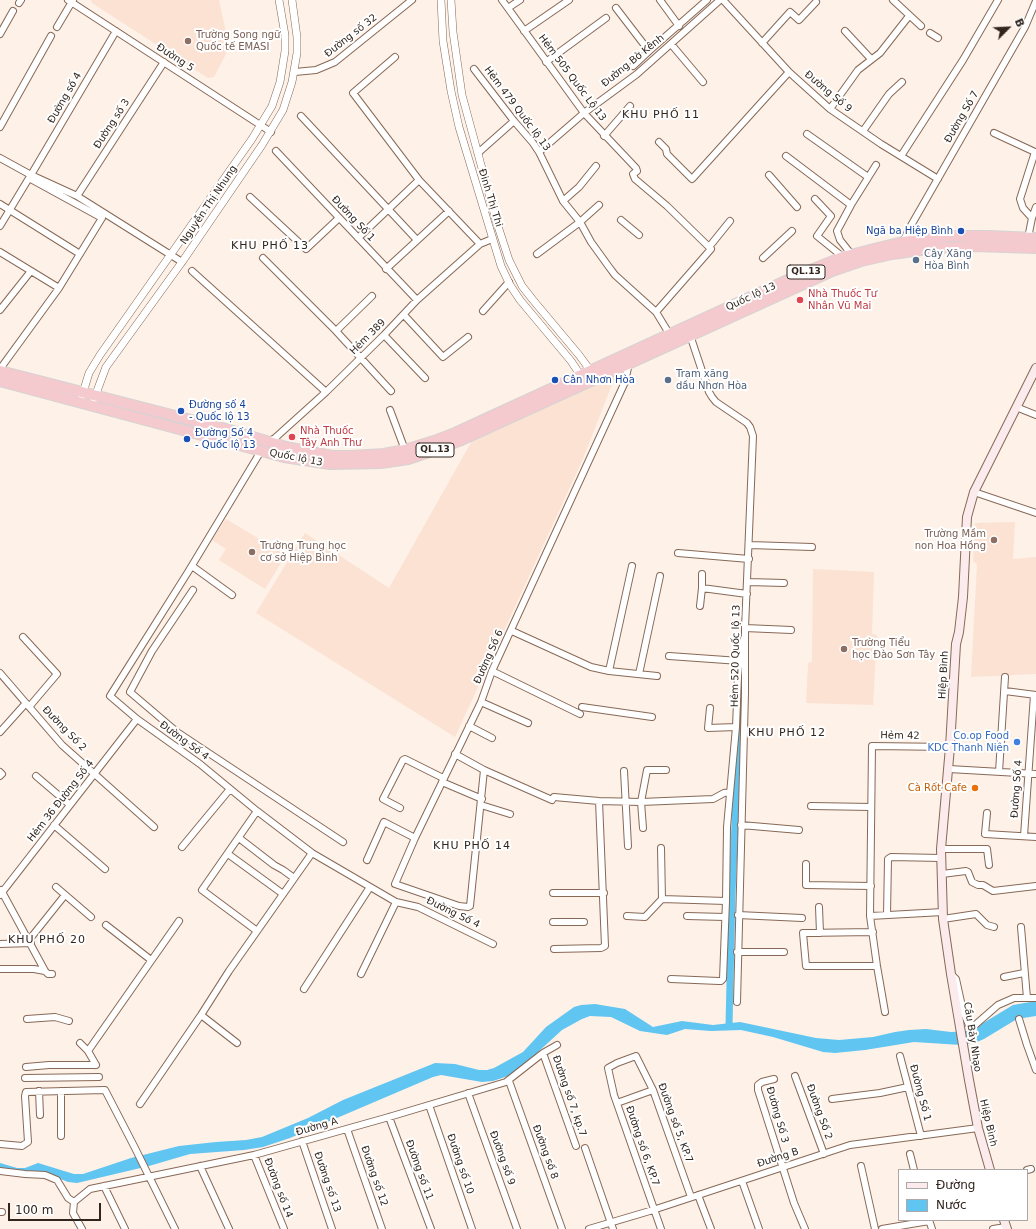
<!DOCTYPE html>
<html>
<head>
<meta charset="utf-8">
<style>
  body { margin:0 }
  #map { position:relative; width:1036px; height:1229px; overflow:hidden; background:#fef1e8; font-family:"DejaVu Sans",sans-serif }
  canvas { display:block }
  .legend { position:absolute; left:898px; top:1169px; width:130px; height:52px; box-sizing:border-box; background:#fff; border:1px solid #ada8a5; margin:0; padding:5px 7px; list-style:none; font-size:12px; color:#31251d }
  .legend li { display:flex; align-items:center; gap:8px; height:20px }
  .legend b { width:20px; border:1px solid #ada8a5 }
  .north { position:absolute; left:988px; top:8px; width:40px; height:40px; -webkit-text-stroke:3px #fff; paint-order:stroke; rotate:66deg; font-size:11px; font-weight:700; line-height:16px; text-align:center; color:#31251d }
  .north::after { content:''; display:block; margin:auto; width:14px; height:18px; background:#31251d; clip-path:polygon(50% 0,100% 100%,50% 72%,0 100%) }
  .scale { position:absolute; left:8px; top:1203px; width:93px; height:18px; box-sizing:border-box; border:2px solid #31251d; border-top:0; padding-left:5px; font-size:12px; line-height:14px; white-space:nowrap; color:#31251d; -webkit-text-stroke:3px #fff; paint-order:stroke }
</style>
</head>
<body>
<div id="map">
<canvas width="1036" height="1229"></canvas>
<ul class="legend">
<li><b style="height:5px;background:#fbebed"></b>Đường</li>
<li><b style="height:11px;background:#60c5f1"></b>Nước</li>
</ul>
<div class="north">B</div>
<div class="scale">100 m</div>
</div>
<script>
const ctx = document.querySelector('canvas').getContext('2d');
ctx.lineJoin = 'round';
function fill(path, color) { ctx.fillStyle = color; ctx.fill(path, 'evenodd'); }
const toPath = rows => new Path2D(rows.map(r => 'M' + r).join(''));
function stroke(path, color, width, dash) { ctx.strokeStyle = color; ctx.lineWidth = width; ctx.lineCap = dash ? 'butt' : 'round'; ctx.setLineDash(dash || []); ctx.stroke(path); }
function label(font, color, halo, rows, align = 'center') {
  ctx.font = font + ' "DejaVu Sans",sans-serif'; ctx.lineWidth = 4; ctx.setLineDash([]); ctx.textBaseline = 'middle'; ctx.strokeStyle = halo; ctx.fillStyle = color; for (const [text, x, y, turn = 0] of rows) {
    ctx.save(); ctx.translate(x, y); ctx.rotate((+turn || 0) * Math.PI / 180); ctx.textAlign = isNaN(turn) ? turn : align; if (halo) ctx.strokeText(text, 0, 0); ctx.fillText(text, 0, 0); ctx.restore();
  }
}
fill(toPath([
  [91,0,219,0,227,37,227,45,226,54,214,77,208,78,92,3],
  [617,372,582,461,455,737,256,613,305,533,389,588,473,439],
  [226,519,286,555,265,589,219,560,226,549,212,540],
  [1015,522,1013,559,1036,557,1036,674,971,677,977,564,973,561,975,523],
  [813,569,874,572,872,634,877,635,873,705,806,703,808,663,812,662]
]), '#fbe2d3');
fill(toPath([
  [1036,1001,1036,1016,1017,1019,984,1039,977,1042,961,1045,914,1042,865,1050,835,1053,823,1052,773,1037,741,1030,711,1031,685,1029,667,1035,640,1031,611,1017,590,1016,582,1019,562,1030,514,1074,493,1081,482,1082,441,1075,433,1077,290,1138,263,1147,244,1150,190,1154,149,1166,77,1183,68,1182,58,1178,0,1169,0,1163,17,1168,25,1168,38,1163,74,1174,83,1174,131,1158,179,1146,216,1142,246,1140,262,1137,308,1118,343,1100,435,1063,455,1064,479,1070,487,1070,494,1068,523,1052,546,1027,574,1007,581,1005,595,1004,625,1009,653,1027,682,1021,713,1025,740,1022,816,1038,839,1040,873,1037,895,1032,909,1030,926,1029,951,1032,970,1031,1013,1005]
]), '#60c5f1');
stroke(toPath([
  [729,1026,732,893,742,662]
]), '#60c5f1', 7);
const minor = toPath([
  [68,0,271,132],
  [502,0,584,113,636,168,637,171,633,174,635,179,667,206,709,247,730,221],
  [660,0,679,26],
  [723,0,789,72,830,109,881,144,938,179],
  [893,0,921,26],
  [19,3,21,0],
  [508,8,520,0],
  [616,8,649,51,707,0],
  [57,27,73,0],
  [524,31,569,0],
  [845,31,871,59],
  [930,33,938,38],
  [0,34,13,11],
  [762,43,790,12,799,20,816,2],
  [671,44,703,82],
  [395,57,353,93,419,180,480,244,492,239],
  [546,62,606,18],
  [633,66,649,51],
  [474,69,514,121,533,143,539,152,563,201,580,222,591,242,609,267,615,275,656,312,670,335],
  [295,72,316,70,335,62,412,0],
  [830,109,858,70,880,53,909,16],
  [301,116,417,240],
  [0,127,51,36],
  [863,131,889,94,902,82],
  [994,133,1035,152,1020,199,1023,208,1032,218],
  [807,134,868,177],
  [604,136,630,106],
  [659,142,666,149,667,154,692,179,789,72],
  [276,151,417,300],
  [539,152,584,113,637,74,720,0],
  [478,153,514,121],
  [786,156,851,205],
  [901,156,963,60,998,0],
  [0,158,31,175,77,196,182,262],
  [31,175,116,31],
  [769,175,797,207],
  [77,196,164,62],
  [250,197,306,249,339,218],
  [815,199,831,216,817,236,843,257],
  [563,201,579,187,596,166],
  [0,204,80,254],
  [621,220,639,235],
  [0,226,29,178,102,218,59,288,0,369],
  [358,238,419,180],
  [1028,238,1032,218,1036,207],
  [903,242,909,229,1025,27,1036,1],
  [0,252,59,288],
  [537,254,580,222,599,205],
  [852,255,840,240,837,231,851,205,876,165],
  [263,258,336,331,391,391],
  [763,258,792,231],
  [386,269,449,211],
  [192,271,326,392],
  [0,310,31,271],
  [483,311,509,282],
  [656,312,711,249],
  [404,315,443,357,468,337],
  [336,331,372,296],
  [384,335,425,378],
  [690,335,709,392,712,397,716,402,747,423,750,427,753,436,745,628,745,693,737,1002],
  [1016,407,1036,415],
  [390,410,405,450],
  [268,442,275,438,326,392,384,335,417,300,480,244],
  [261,451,188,572,110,696,137,719,200,764,257,811,312,853,396,902,418,907,493,944],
  [974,492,1036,513],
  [749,545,812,547],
  [678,553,749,559],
  [192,566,232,595],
  [748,582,784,583],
  [702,588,747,594],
  [193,590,152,651,130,692,177,732,343,842],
  [700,606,702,588,702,574],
  [745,628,791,630],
  [512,631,591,667,609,671,657,676],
  [23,637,57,674,29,707],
  [669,656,740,661],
  [492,671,580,714],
  [609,671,632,566],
  [0,673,62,745,154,827],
  [639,674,660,576],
  [1005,691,1036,695],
  [481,702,528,723],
  [582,707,652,717],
  [710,708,708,728,736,727],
  [469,726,492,738],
  [0,732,26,703],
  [455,754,484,770,552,800],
  [949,769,1036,774],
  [484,770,470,906,468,907,459,906,395,884,415,838,481,702,492,671,625,382,629,363],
  [624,771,628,846],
  [0,772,2,774,0,776],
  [999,772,1005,677],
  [36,776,70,805],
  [442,782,482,799],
  [554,797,599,801,641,802,713,799,724,793,730,792],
  [481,805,510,814],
  [811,806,871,807],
  [400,808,383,799,403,760,405,759,443,778],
  [987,813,985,834,1036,837],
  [54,825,105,869],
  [741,825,799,830],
  [643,828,641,802,647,770,666,770],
  [1024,836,1034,695],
  [239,838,274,865,283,870,294,878],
  [182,847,230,789],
  [941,849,987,849,989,865],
  [228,854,283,894],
  [367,860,384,822,415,838],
  [806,864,806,885,871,886],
  [942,874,966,871,968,872,972,882,978,885,983,885,993,891,1036,886],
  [56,887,91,917],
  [1,890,45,971,48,974,52,974],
  [553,893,604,893],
  [0,895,137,719],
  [662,899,726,901],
  [819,907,820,933],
  [738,915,802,918],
  [887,915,888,859,891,857,941,858],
  [627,916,645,917,662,899,661,848],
  [687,916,725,917],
  [870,916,943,912],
  [943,919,976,914,987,925,994,927],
  [553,922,584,922],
  [106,925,151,960],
  [1021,927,1027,998],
  [257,931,202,890,257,811],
  [873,932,803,933,806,966,877,966],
  [29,940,65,895],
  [0,944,31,943],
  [554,949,601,948,605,946,599,801],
  [737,952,784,952],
  [1,969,34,969,45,971],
  [361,974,396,902],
  [951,974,956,979,963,1011,969,1025,975,1025,998,1005,1014,998,1036,998],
  [1004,977,1024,973],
  [671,979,719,981,721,981,723,979,726,901,727,827,736,727,738,676,741,646,744,638],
  [304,989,370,887],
  [885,1012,877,966,870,916,872,746,950,747],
  [201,1015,237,1043],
  [27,1019,55,1017,69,1021],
  [1019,1019,1027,1045,1036,1070],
  [80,1043,88,1051,96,1065],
  [88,1051,179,921],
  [543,1053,576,1146],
  [900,1056,921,1136],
  [26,1067,49,1065,96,1065],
  [795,1076,824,1154],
  [25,1078,99,1077],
  [774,1079,762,1082,758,1085,758,1090,794,1203,805,1229],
  [509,1081,562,1229],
  [39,1091,40,1115],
  [468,1093,517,1229],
  [832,1099,880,1093,908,1087],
  [617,1103,653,1090],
  [140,1104,201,1015,229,971,312,853],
  [429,1105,472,1229],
  [389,1117,431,1229],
  [347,1129,382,1229],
  [61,1136,61,1091],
  [302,1141,332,1229],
  [0,1144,22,1146,28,1142,25,1096,26,1092,105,1090,135,1148,175,1229],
  [585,1148,613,1229],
  [910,1154,914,1170],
  [254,1155,284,1229],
  [200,1166,229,1229],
  [861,1166,875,1229],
  [1027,1170,1031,1169],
  [0,1171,25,1174,45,1175,57,1180,68,1198,74,1202],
  [742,1181,759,1229],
  [104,1186,125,1229],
  [698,1195,711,1229],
  [74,1202,90,1189,254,1155,389,1117,506,1082,543,1053,557,1045],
  [74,1202,73,1213,82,1229],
  [0,1212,2,1212],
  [929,1220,932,1229],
  [589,1229,653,1210,850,1145,978,1128],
  [661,1229,614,1095,608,1068,617,1063,636,1056,653,1090,691,1197],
  [882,1229,929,1221],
  [993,1229,1006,1227]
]);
const tertiary = toPath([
  [441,0,443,41,451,91,459,127,501,266,510,285,520,300,571,361,583,379],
  [451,0,453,32,462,95,496,220,509,260,522,286,533,300,579,355,593,374],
  [82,396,89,373,100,355,252,139,272,106,280,82,285,51,285,35,279,0],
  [94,399,106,367,182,262,262,145,283,110,292,82,297,53,297,37,292,0]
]);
const secondary = toPath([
  [990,1170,978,1128,969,1080,951,974,943,919,941,849,950,747,956,644,959,632,963,597,967,517,974,492,1036,368],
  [1004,1220,1007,1229]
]);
const trunk = toPath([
  [0,371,226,429,286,447,332,456,351,456,384,454,405,450,434,441,455,433,803,273,843,257,874,249,903,242,950,236,988,236,1036,238],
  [0,381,284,457,330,464,381,463,408,459,438,449,459,441,832,271,861,261,892,254,935,248,974,246,1036,248]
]);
stroke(minor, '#876957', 8);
stroke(tertiary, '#876957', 8);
stroke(secondary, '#876957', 10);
stroke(trunk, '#d6d3d2', 12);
stroke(minor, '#fff', 6);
stroke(tertiary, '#fff', 7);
stroke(secondary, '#fbebed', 8);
stroke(trunk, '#f4cacf', 10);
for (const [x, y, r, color] of [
  [188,41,4,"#8d6e63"],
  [961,231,4,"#1a4fb4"],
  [916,260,4,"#5c6f8a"],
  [800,300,4,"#e0444e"],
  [555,380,4,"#1a4fb4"],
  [668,380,4,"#5c6f8a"],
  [181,411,4,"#1a4fb4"],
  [292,437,4,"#e0444e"],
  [187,439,4,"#1a4fb4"],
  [994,540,4,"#8d6e63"],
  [252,552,4,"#8d6e63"],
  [844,649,4,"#8d6e63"],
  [1017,742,4,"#3f7fe0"],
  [975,788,4,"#e8710a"]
]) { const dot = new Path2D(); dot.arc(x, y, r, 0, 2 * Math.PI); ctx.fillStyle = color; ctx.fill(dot); stroke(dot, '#fff', 1.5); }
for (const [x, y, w] of [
  [806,272,38],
  [435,450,38]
]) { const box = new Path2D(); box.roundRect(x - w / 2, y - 7, w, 14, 3); ctx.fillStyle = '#fff'; ctx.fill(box); stroke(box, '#31251d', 1); }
label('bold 9px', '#31251d', null, [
  ["QL.13",806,272],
  ["QL.13",435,450]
]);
label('10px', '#785e54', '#fff', [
  ["Trường Song ngữ",196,35],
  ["Quốc tế EMASI",196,47],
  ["Trường Mầm",986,534,"right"],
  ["non Hoa Hồng",986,546,"right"],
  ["Trường Trung học",260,546],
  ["cơ sở Hiệp Bình",260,558],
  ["Trường Tiểu",852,643],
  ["học Đào Sơn Tây",852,655]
], 'left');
label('10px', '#31251d', '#fff', [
  ["Đường số 32",351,36,-38],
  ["Đường 5",175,58,33],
  ["Đường Bờ Kênh",633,61,-39],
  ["Hẻm 505 Quốc Lộ 13",572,78,53],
  ["Đường Số 9",828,92,40],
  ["Đường số 4",65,98,-60],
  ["Hẻm 479 Quốc lộ 13",517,109,53],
  ["Đường Số 7",962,117,-60],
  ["Đường số 3",112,124,-57],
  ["Đinh Thị Thi",490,198,73],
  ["Nguyễn Thị Nhung",209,205,-56],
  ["Đường Số 1",353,219,47],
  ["Quốc lộ 13",751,297,-25],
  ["Hẻm 389",368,337,-45],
  ["Quốc lộ 13",296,458,11],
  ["Hẻm 520 Quốc lộ 13",736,656,-89],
  ["Đường Số 6",489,657,-66],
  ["Hiệp Bình",944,675,-87],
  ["Đường Số 2",64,729,46],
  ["Hẻm 42",900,736,1],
  ["Đường Số 4",184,741,36],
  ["Đường Số 4",1017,789,-86],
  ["Hẻm 36 Đường Số 4",61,801,-52],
  ["Đường Số 4",453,913,26],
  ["Cầu Bảy Nhạo",972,1037,81],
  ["Đường Số 1",920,1093,75],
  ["Đường số 7, kp.7",569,1096,71],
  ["Đường Số 2",819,1112,70],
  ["Đường Số 3",777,1115,74],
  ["Đường số 5, KP.7",675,1123,70],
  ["Hiệp Bình",988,1123,77],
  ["Đường A",317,1127,-16],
  ["Đường số 6, KP.7",642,1146,71],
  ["Đường số 8",545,1152,70],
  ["Đường số 9",502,1158,70],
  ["Đường B",778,1158,-18],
  ["Đường số 10",460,1164,71],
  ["Đường số 11",419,1170,70],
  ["Đường số 12",374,1176,71],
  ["Đường số 13",327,1182,71],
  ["Đường số 14",278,1188,69]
]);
label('10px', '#164399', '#fff', [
  ["Ngã ba Hiệp Bình",953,231,"right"],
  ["Cân Nhơn Hòa",563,380],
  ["Đường số 4",189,405],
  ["- Quốc lộ 13",189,417],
  ["Đường Số 4",195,433],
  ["- Quốc lộ 13",195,445]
], 'left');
label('10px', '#4e5e75', '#fff', [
  ["Cây Xăng",924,254],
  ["Hòa Bình",924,266],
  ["Trạm xăng",676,374],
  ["dầu Nhơn Hòa",676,386]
], 'left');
label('10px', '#be3a42', '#fff', [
  ["Nhà Thuốc Tư",808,294],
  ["Nhân Vū Mai",808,306],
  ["Nhà Thuốc",300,431],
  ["Tây Anh Thư",300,443]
], 'left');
label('10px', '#366cbe', '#fff', [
  ["Co.op Food",1009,736],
  ["KDC Thanh Niên",1009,748]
], 'right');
label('10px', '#c56008', '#fff', [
  ["Cà Rốt Cafe",967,788]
], 'right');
ctx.letterSpacing = '1px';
label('11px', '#31251d', '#fff', [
  ["KHU PHỐ 11",661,115],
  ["KHU PHỐ 13",270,246],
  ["KHU PHỐ 12",787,733],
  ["KHU PHỐ 14",472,846],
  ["KHU PHỐ 20",47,940]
]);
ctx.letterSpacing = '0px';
</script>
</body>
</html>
